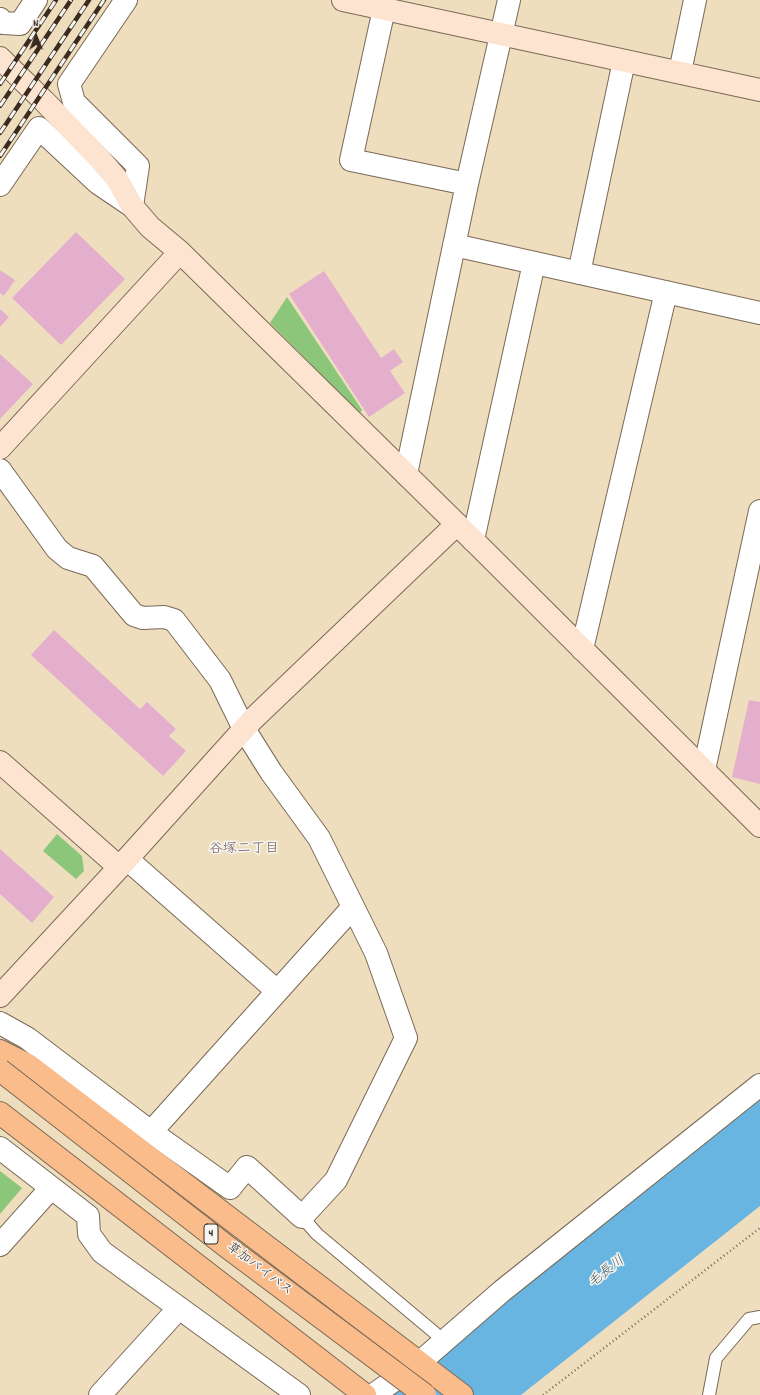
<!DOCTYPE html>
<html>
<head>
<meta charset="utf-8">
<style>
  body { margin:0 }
  #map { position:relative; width:760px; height:1395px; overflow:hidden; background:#eedebe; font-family:Dekko,sans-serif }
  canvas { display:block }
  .north { position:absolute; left:16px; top:16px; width:40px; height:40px; -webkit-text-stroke:3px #f6f6f2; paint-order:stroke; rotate:359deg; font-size:11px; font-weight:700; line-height:16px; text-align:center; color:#3b2a1e }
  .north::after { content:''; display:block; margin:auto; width:14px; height:18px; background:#3b2a1e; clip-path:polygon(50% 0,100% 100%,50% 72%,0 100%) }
</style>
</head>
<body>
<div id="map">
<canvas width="760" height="1395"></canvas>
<div class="north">N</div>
</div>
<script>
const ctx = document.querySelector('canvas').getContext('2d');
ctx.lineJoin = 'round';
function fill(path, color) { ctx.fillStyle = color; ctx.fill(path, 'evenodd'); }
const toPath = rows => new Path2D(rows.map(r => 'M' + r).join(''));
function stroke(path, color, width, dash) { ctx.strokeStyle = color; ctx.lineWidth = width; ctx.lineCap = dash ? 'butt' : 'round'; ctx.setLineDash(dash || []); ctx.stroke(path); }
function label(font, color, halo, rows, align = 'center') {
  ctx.font = font + ' Dekko,"Klee One",sans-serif'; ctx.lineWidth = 3; ctx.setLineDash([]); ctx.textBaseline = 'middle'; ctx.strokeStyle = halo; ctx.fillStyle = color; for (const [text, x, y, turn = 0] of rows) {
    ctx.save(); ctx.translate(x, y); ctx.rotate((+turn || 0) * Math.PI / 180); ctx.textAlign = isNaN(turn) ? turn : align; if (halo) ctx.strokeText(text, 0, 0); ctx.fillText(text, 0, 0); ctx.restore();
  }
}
fill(toPath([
  [287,297,362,410,360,413,270,323],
  [57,834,82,856,84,871,76,879,43,851],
  [0,1171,22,1188,0,1214]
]), '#8bc67a');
fill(toPath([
  [760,1097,760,1206,521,1395,386,1395]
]), '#68b5e2');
fill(toPath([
  [76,232,125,279,61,345,12,298],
  [0,270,15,280,4,296,0,293],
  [324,271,381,358,394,349,403,362,390,371,405,393,369,417,289,294],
  [0,309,9,317,0,327],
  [0,354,33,384,0,419],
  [54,630,140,709,147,702,176,729,169,736,186,751,163,776,31,655],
  [749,700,760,702,760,784,732,777],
  [0,849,54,897,32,923,0,894]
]), '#e4afcd');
const lane = toPath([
  [302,1217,317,1234,435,1333],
  [709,1395,716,1358,749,1319,760,1317]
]);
const street = toPath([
  [384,9,351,160,467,184],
  [0,19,3,23,20,24,36,0],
  [680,72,695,0],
  [0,185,39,128,98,183,132,206,138,166,74,102,69,84,126,0],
  [454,245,760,313],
  [579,273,624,61],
  [0,470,57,549,68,558,93,566,134,615,143,618,164,617,174,620,220,680,244,729,271,772,319,838,376,953,406,1038,336,1180,302,1217,247,1167,230,1188,151,1132,27,1038,0,1023],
  [406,474,467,184,509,0],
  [473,540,534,263],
  [582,649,666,292],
  [704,770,760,511],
  [127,859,277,991],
  [151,1132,353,907],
  [0,1148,88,1216,89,1234,102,1252,299,1395],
  [0,1245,51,1188],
  [100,1395,179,1308],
  [373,1395,419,1363,502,1291,760,1085]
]);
const secondary = toPath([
  [343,0,760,90],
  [0,58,44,101,99,158,117,179,132,206,150,227,180,252,473,540,760,826],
  [0,448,180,252],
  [0,762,119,867],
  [0,996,127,859,253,719,457,524]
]);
const highway = toPath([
  [0,1051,28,1065,462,1395],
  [0,1113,365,1395]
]);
stroke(lane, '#7a6956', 14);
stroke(street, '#7a6956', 24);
stroke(secondary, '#7a6956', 24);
stroke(highway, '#7a6956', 24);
stroke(toPath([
  [543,1395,760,1228]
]), '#7a6956', 2.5, [1, 3]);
stroke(lane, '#fff', 12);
stroke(street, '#fff', 22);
stroke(secondary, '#fde4d1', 22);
stroke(highway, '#fabc8b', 22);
const rail = toPath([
  [0,84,56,0],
  [0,106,71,0],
  [0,133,89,0],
  [0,156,104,0]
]);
stroke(rail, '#3b2a1e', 4.5);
stroke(rail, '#f6f6f2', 3, [9]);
const highwayBridge = toPath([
  [0,1070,226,1246,425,1395]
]);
stroke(highwayBridge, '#7a6956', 24, []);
stroke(highwayBridge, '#fabc8b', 22);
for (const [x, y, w] of [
  [211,1234,14]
]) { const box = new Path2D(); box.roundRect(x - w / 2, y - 10, w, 20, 3); ctx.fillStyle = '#f6f6f2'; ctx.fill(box); stroke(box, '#3b2a1e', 1); }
label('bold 12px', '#3b2a1e', null, [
  ["4",211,1234]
]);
label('13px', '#3b2a1e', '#f6f6f2', [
  ["草加バイパス",259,1270,37]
]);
label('14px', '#76595b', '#f6f6f2', [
  ["谷塚二丁目",244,850]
]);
label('italic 14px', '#4b5b63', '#f6f6f2', [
  ["毛長川",607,1273,-38]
]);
</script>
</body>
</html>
